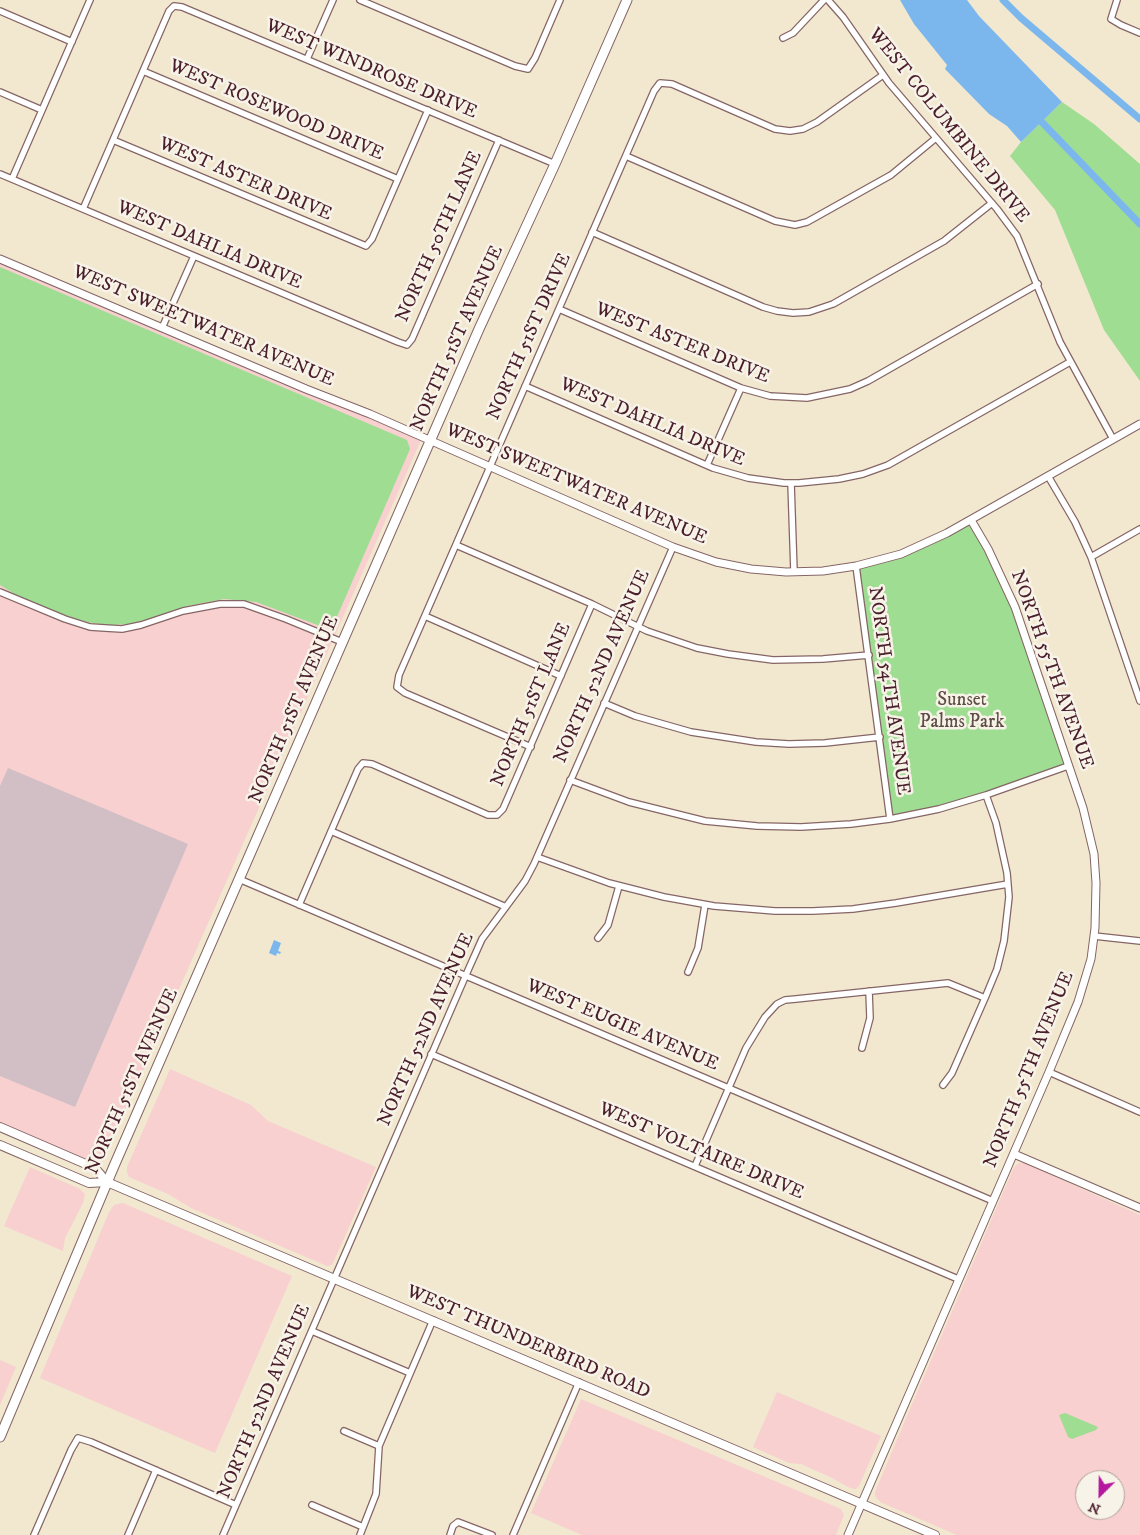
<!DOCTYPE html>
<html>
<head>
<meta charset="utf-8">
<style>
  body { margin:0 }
  #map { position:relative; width:1140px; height:1535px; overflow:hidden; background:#f2e8d0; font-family:"IM FELL DW Pica",serif }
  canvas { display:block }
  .north { position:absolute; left:1075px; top:1470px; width:50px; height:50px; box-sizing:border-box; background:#f7f3e8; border:1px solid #b29e9c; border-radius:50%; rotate:203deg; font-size:14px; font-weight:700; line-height:20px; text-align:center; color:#4a1f2b }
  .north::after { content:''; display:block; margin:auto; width:18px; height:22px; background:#b5179e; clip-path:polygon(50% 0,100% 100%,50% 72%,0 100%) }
</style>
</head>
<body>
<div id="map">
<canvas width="1140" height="1535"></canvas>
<div class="north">N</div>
</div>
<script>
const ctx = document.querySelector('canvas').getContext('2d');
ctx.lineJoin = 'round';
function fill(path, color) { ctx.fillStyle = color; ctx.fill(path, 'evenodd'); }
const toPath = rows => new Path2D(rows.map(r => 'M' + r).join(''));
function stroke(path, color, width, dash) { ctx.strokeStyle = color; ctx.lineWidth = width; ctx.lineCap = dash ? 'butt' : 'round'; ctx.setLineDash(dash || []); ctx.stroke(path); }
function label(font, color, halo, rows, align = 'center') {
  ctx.font = font + ' "IM FELL DW Pica",serif'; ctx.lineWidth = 5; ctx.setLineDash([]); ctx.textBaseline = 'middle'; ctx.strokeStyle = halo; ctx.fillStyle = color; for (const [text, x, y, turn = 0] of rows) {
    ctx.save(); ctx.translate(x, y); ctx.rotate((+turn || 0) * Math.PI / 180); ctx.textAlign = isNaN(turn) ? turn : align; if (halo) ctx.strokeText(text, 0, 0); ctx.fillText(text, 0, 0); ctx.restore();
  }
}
fill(toPath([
  [0,261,421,440,101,1166,0,1123],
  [170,1069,251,1105,268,1121,376,1167,332,1265,327,1266,191,1208,168,1194,129,1177,127,1172,127,1167],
  [1019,1163,1025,1163,1140,1215,1140,1535,957,1535,880,1502,875,1496,875,1492,907,1416,1014,1167],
  [1085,1480,1115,1480,1115,1510,1085,1510],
  [30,1167,80,1189,85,1194,83,1203,65,1238,63,1251,4,1226],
  [123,1203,292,1276,215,1453,40,1378,109,1212,114,1205],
  [0,1360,16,1367,0,1405],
  [777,1392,881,1436,859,1486,856,1489,850,1488,830,1477,801,1464,789,1463,753,1447],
  [581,1399,841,1509,844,1515,836,1535,582,1535,531,1513]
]), '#f7d0cf');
fill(toPath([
  [8,768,188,844,75,1107,0,1076,0,786]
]), '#d2bec5');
fill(toPath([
  [1062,102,1094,124,1140,164,1140,381,1104,330,1055,210,1010,156,1021,142],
  [0,267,407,440,410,449,336,619,330,624,320,626,256,602,224,599,187,606,150,619,129,624,110,625,92,623,62,616,21,598,0,585],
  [971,520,1004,582,1068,766,986,795,890,819,856,566,886,559],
  [1065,1413,1098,1427,1096,1430,1072,1439,1068,1437,1059,1415]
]), '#9fdd92');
fill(toPath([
  [900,0,967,0,979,16,1062,102,1021,142,1007,126,989,114,945,69,947,65,914,24],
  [274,940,281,943,278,951,281,952,280,954,277,953,276,956,269,953]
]), '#7bb7ed');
stroke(toPath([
  [1003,0,1021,18,1140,119],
  [1036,116,1140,224]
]), '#7bb7ed', 7);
const minor = toPath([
  [360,0,515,66,528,69,535,58,560,0],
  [828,0,843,17,889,83,997,209,1017,236,1060,342,1113,439],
  [1117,0,1111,19,1121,25,1140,33],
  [0,11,72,42],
  [783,38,793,33,824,0],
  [307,59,333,0],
  [143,71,398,179],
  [0,92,42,110],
  [113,140,366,246,372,239,428,110],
  [626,156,775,221,795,225,807,222,891,175,936,138],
  [0,174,398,342,407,345,412,339,499,140],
  [12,179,90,0],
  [83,209,169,11,174,6,182,7,555,164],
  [592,232,763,307,777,311,793,313,809,312,833,304,944,241,992,203],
  [559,309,741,388,770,396,807,398,850,389,868,381,1038,284],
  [162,328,194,256],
  [525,386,713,468,748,478,784,483,799,483,839,479,863,474,888,465,1070,362],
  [707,465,741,388],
  [1048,476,1075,522,1091,557,1140,701],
  [791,483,794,572],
  [456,545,592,604,647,631,697,648,728,654,773,660,823,659,869,655],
  [1091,557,1140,529],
  [856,566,890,819],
  [0,592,65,619,90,627,105,628,122,629,141,625,183,611,220,604,244,604,286,619,342,642],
  [425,616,561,676],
  [604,703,635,716,691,732,756,742,789,744,825,743,880,737],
  [531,747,405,693,397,687,399,675,654,91,660,83,672,84,775,129,790,131,803,129,817,122,883,75],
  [570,780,629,802,705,821,757,826,801,827,851,824,890,819,939,809,986,795,1068,766],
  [331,831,506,907],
  [537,857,609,883,664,897,714,906,775,911,813,911,853,909,896,903,1008,884],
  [239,879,993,1201],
  [299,905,358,769,363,763,372,764,488,815,497,815,503,809,592,604],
  [1094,936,1140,941],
  [598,938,608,925,619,886],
  [688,972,698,948,705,905],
  [862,1048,870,1018,869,991],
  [431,1054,958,1279],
  [1049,1072,1140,1112],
  [943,1085,952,1073,985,998,997,969,1004,941,1009,897,1007,873,996,823,986,795],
  [695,1166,746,1048,765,1017,777,1004,785,1000,796,999,948,983,985,998],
  [312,1331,410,1373],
  [344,1431,379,1446],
  [312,1505,363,1527],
  [34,1535,71,1450,78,1438,91,1442,236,1505],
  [128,1535,156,1470],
  [223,1535,469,968,482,939,525,881,534,864,673,547],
  [360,1535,376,1494,379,1446,433,1320],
  [450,1535,453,1526,458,1522,492,1535],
  [513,1535,579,1382]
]);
const tertiary = toPath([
  [0,259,306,389,370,414,673,547,716,562,751,569,786,572,823,571,856,566,901,554,947,533,1140,424],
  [1014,1154,1140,1208],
  [848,1535,1049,1072,1078,1002,1091,959,1095,928,1096,883,1094,854,1083,808,1015,607,988,549,971,520]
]);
const secondary = toPath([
  [0,1127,95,1168,107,1182],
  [0,1145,89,1183,107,1182,935,1535]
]);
const primary = toPath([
  [0,1437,114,1166,479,329,555,164,627,0]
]);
stroke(minor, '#856565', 8);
stroke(tertiary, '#856565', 9);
stroke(secondary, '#856565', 10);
stroke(primary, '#856565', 11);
stroke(minor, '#fff', 5.5);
stroke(tertiary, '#fff', 7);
stroke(secondary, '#fff', 8);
stroke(primary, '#fff', 9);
label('19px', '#4a1f2b', '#f7f3e8', [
  ["WEST WINDROSE DRIVE",371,70,23],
  ["WEST ROSEWOOD DRIVE",276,111,23],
  ["WEST COLUMBINE DRIVE",948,126,51],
  ["WEST ASTER DRIVE",245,180,23],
  ["NORTH 50TH LANE",440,237,-66],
  ["WEST DAHLIA DRIVE",209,246,23],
  ["WEST SWEETWATER AVENUE",203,327,23],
  ["NORTH 51ST DRIVE",530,337,-66],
  ["NORTH 51ST AVENUE",458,339,-66],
  ["WEST ASTER DRIVE",682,344,22],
  ["WEST DAHLIA DRIVE",652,423,23],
  ["WEST SWEETWATER AVENUE",576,485,23],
  ["NORTH 52ND AVENUE",603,667,-66],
  ["NORTH 55TH AVENUE",1051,670,70],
  ["NORTH 54TH AVENUE",888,691,82],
  ["NORTH 51ST LANE",532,705,-67],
  ["NORTH 51ST AVENUE",295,710,-67],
  ["WEST EUGIE AVENUE",622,1026,23],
  ["NORTH 52ND AVENUE",427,1030,-66],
  ["NORTH 55TH AVENUE",1030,1070,-68],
  ["NORTH 51ST AVENUE",133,1082,-66],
  ["WEST VOLTAIRE DRIVE",701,1152,23],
  ["WEST THUNDERBIRD ROAD",528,1343,23],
  ["NORTH 52ND AVENUE",265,1402,-67]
]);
label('19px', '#5f4e45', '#f7f3e8', [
  ["Sunset",962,701],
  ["Palms Park",962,723]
]);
</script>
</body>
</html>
